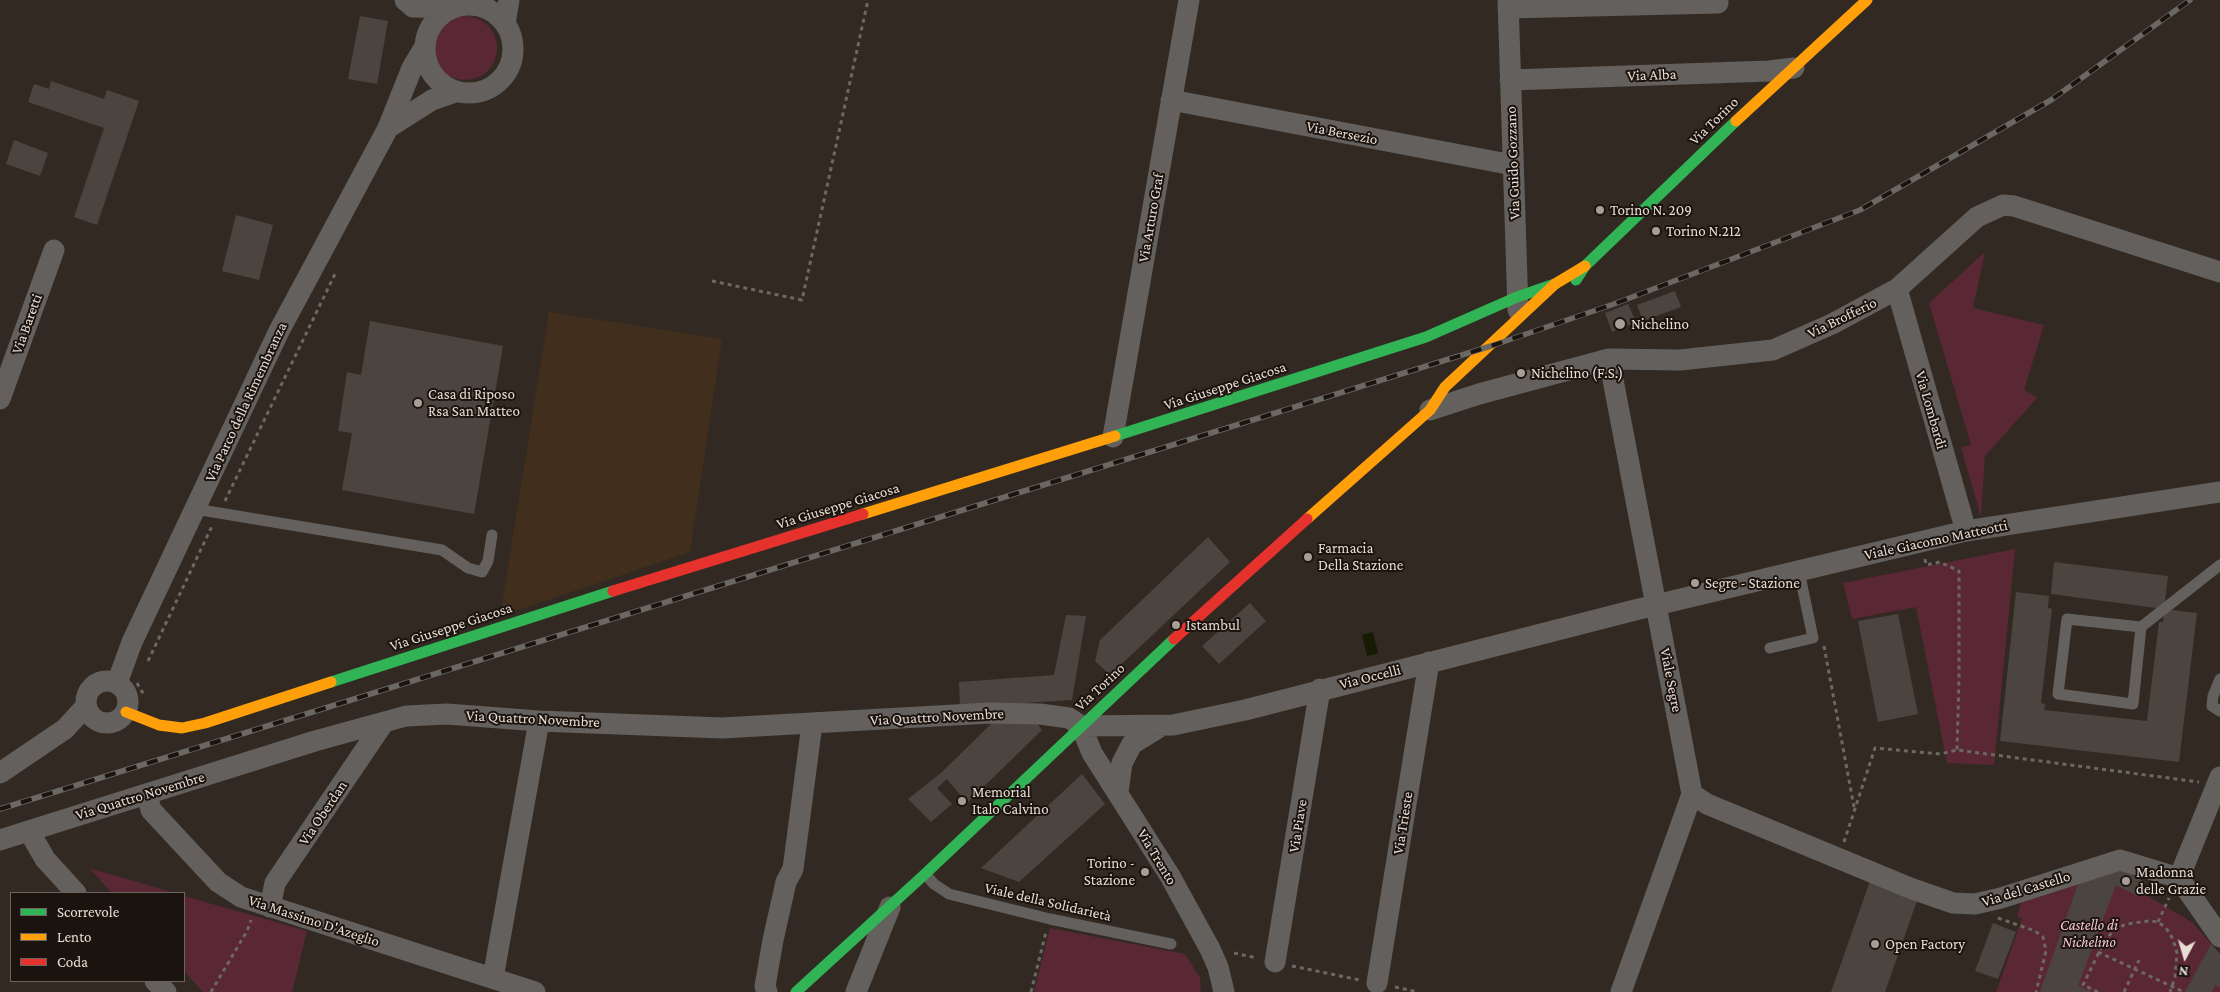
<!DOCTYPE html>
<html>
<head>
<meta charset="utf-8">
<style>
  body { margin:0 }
  #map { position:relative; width:2220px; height:992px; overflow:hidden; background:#322a22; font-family:"Crimson Pro",serif }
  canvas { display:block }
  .legend { position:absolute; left:10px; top:892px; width:175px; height:90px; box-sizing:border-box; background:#1b130d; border:1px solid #6d645d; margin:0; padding:6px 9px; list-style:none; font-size:15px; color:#e8ddd4 }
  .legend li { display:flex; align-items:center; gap:10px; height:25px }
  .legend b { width:25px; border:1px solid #6d645d }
  .north { position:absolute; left:2160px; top:932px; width:50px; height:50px; -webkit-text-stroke:4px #1b130d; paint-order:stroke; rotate:186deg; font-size:14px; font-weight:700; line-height:20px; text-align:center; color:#e8ddd4 }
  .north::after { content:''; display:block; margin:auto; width:18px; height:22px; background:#e8ddd4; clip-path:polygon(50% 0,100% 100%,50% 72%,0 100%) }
</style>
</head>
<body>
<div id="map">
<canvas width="2220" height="992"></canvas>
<ul class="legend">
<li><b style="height:6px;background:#30b455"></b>Scorrevole</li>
<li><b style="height:6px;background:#ff9f0a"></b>Lento</li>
<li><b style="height:6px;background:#e5322d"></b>Coda</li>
</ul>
<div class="north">N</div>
</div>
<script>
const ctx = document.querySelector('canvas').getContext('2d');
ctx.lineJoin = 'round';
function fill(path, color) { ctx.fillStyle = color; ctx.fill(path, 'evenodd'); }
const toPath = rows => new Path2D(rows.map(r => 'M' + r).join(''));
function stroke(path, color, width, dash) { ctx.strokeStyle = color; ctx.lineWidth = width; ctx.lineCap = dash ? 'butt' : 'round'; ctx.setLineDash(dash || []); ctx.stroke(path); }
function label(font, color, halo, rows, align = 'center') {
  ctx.font = font + ' "Crimson Pro",serif'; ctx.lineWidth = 4; ctx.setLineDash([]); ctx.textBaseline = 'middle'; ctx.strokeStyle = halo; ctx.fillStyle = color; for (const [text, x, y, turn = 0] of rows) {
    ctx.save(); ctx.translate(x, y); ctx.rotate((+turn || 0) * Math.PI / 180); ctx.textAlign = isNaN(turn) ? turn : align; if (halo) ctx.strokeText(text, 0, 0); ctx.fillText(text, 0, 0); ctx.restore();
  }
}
fill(toPath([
  [549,312,722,339,690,552,500,616]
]), '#422e1d');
fill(toPath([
  '433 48a32 32 0 1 1 64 0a32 32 0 1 1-64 0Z',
  [1985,252,1973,308,2044,325,2024,390,2037,398,1985,456,1981,517,1961,447,1971,445,1929,303],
  [2015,549,1994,765,1947,763,1916,607,1852,619,1843,583],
  [89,868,175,893,112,893],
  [2107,870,2145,882,2140,891,2193,923,2220,954,2220,992,1996,992,2022,919,2017,916,2021,902,2082,873,2107,876],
  [184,896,307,931,292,992,203,992,184,971],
  [1050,928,1185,954,1200,978,1201,992,1034,992]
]), '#5a2735');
fill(toPath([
  [1373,632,1378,653,1367,656,1362,635]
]), '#171b03');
fill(toPath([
  [360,16,388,21,377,84,348,79],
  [51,81,104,99,107,90,139,101,97,225,74,217,104,128,28,102,34,84,49,89],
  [14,140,48,153,40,176,6,164],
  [236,215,273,225,259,280,222,271],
  [1675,291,1681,307,1643,321,1637,305],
  [1628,304,1636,322,1612,332,1605,313],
  [370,321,503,346,474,514,342,490,352,433,338,431,347,372,361,375],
  [1208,537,1230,562,1110,675,1095,661,1100,640],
  [2054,562,2168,576,2164,609,2197,613,2179,762,2000,741,2016,592,2049,596,2048,608,2052,609,2041,703,2045,704,2044,710,2147,721,2159,622,2163,622,2164,609,2051,594],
  [1250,603,1266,621,1219,664,1202,646],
  [1898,614,1918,714,1878,722,1858,621],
  [1066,615,1086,616,1072,700,960,707,959,682,1054,675],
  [1031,716,1042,730,967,803,947,779,937,788,952,804,931,822,908,799,941,773,996,719],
  [1082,774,1105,804,1019,882,981,868],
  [2119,867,2145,882,2137,896,2116,885,2078,986,2092,992,2040,992,2082,873,2107,876,2107,870],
  [1870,881,1918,898,1885,992,1831,992],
  [1993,923,2016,932,1998,979,1975,971],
  [2211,944,2220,954,2220,988,2215,985,2212,992,2185,992]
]), '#4c443f');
stroke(toPath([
  [712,281,802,300,868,0],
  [225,501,335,274],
  [1925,559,1926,565,1940,562,1959,571,1959,679,1957,750],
  [1824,646,1854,807],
  [148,661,213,524],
  [137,683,144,695],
  [1844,842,1875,748,1940,754,1957,750,2199,782],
  [1998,918,2035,931,2043,937,2046,951,2036,992],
  [2158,922,2169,898],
  [2098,952,2184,992],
  [1234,953,1257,958],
  [1292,966,1360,980],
  [1395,987,1418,992],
  [211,992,247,931,251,920],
  [1031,992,1046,932],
  [2098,992,2083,985,2104,942,2113,931,2126,924,2149,921,2158,922,2166,928,2173,939,2177,953,2175,977,2170,992],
  [2124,992,2139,960]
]), '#6c6863', 3, [4, 4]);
stroke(toPath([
  [195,509,442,550,468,568,482,572,488,561,492,535],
  [2067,619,2141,627,2133,704,2058,694,2067,619],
  [2141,627,2220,565],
  [1770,648,1813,638,1799,571],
  [2220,679,2213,696,2212,706,2220,711],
  [925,874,934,884,949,894,1050,919,1171,944]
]), '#63605d', 11);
stroke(toPath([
  [405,0,413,7,452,8],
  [1508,0,1518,310],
  '425 49a44 44 0 1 1 88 0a44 44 0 1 1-88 0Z',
  [1508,8,1718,3],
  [505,24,509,0],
  [1510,80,1769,71,1794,68],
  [1171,100,1513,165],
  [388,128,432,100,455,92],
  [1897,289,1966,531],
  [1609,359,1692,794,1621,992],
  [0,399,54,250],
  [1430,410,1479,394,1609,359,1680,360,1773,350,1832,324,1897,289,1977,217,2003,205,2014,206,2220,272],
  [1113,437,1189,0],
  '86 702a21 21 0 1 1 42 0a21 21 0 1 1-42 0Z',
  [117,683,132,642,279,331,388,128,412,68,424,48],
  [1081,726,1173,725,1245,710,1635,610,1966,531,2220,492],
  [1081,726,1092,753,1170,876,1210,949,1218,967,1224,992],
  [0,773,65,729,86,706],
  [1118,792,1122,763,1132,744,1161,726],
  [147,794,151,810,218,882,241,897,535,992],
  [1692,794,1707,804,1910,888,1953,903,1975,904,2001,898,2120,860,2179,878],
  [29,831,45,859,76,893],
  [0,840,315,741,406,716,447,714,539,721,722,728,990,713,1040,714,1069,718,1081,726],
  [2179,878,2220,777],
  [2179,878,2220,937],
  [270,907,275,883,384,722],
  [1275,962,1320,689],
  [493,978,539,721],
  [155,981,166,992],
  [1377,983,1429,662],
  [767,992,765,986,773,940,786,882,793,869,812,724],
  [856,992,890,907]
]), '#63605d', 21);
stroke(toPath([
  [1576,280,1585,266,1736,121],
  [1115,436,1426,337,1517,297,1555,284],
  [331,682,613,591],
  [796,992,925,874,1174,639]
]), '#30b455', 11);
stroke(toPath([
  [1736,121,1867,0],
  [863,514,1115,436],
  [1307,519,1430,410,1445,387,1555,284,1585,266],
  [126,712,159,725,182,728,205,723,331,682]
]), '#ff9f0a', 11);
stroke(toPath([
  [613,591,863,514],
  [1174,639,1307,519]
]), '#e5322d', 11);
const rail = toPath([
  [0,809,1491,346,1614,304,1860,210,2051,100,2190,0]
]);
stroke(rail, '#6b6763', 5.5);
stroke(rail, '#1b130d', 4, [11]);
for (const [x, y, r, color] of [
  [1600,210,5,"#a89e96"],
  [1656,231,5,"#a89e96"],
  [1620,324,6,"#a89e96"],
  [1521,373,5,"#a89e96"],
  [418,403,5,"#a89e96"],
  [1308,557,5,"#a89e96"],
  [1695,583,5,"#a89e96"],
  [1176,625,5,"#a89e96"],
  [962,801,5,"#a89e96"],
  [1145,872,5,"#a89e96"],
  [2126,881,5,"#a89e96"],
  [1875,944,5,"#a89e96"]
]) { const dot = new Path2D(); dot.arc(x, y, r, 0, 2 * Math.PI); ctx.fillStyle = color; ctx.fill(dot); stroke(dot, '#1b130d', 2); }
label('15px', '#e8ddd4', '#1b130d', [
  ["Via Alba",1652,75,-2],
  ["Via Torino",1714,121,-44],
  ["Via Bersezio",1342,133,11],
  ["Via Guido Gozzano",1513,163,-92],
  ["Via Arturo Graf",1151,218,-80],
  ["Via Brofferio",1842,318,-26],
  ["Via Baretti",27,324,-70],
  ["Via Giuseppe Giacosa",1225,386,-18],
  ["Via Parco della Rimembranza",246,402,-65],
  ["Via Lombardi",1931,410,74],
  ["Via Giuseppe Giacosa",838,506,-17],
  ["Viale Giacomo Matteotti",1936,540,-12],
  ["Via Giuseppe Giacosa",451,627,-18],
  ["Via Occelli",1370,677,-14],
  ["Viale Segre",1671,680,79],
  ["Via Torino",1100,687,-43],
  ["Via Quattro Novembre",937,717,-3],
  ["Via Quattro Novembre",533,719,3],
  ["Via Quattro Novembre",140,796,-17],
  ["Via Oberdan",323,813,-56],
  ["Via Trieste",1403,823,-81],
  ["Via Piave",1298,826,-81],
  ["Via Trento",1157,857,59],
  ["Via del Castello",2026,889,-17],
  ["Viale della Solidarietà",1048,902,13],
  ["Via Massimo D'Azeglio",314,921,18]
]);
label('15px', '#e8ddd4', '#1b130d', [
  ["Torino N. 209",1610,210],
  ["Torino N.212",1666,231],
  ["Nichelino",1631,324],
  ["Nichelino (F.S.)",1531,373],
  ["Casa di Riposo",428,394],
  ["Rsa San Matteo",428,411],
  ["Farmacia",1318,548],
  ["Della Stazione",1318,565],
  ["Segre - Stazione",1705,583],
  ["Istambul",1186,625],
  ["Memorial",972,792],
  ["Italo Calvino",972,809],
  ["Torino -",1135,863,"right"],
  ["Stazione",1135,880,"right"],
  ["Madonna",2136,872],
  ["delle Grazie",2136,889],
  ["Open Factory",1885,944]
], 'left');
label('italic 15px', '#f7c6d1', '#1b130d', [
  ["Castello di",2089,925],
  ["Nichelino",2089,942]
]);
</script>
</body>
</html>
